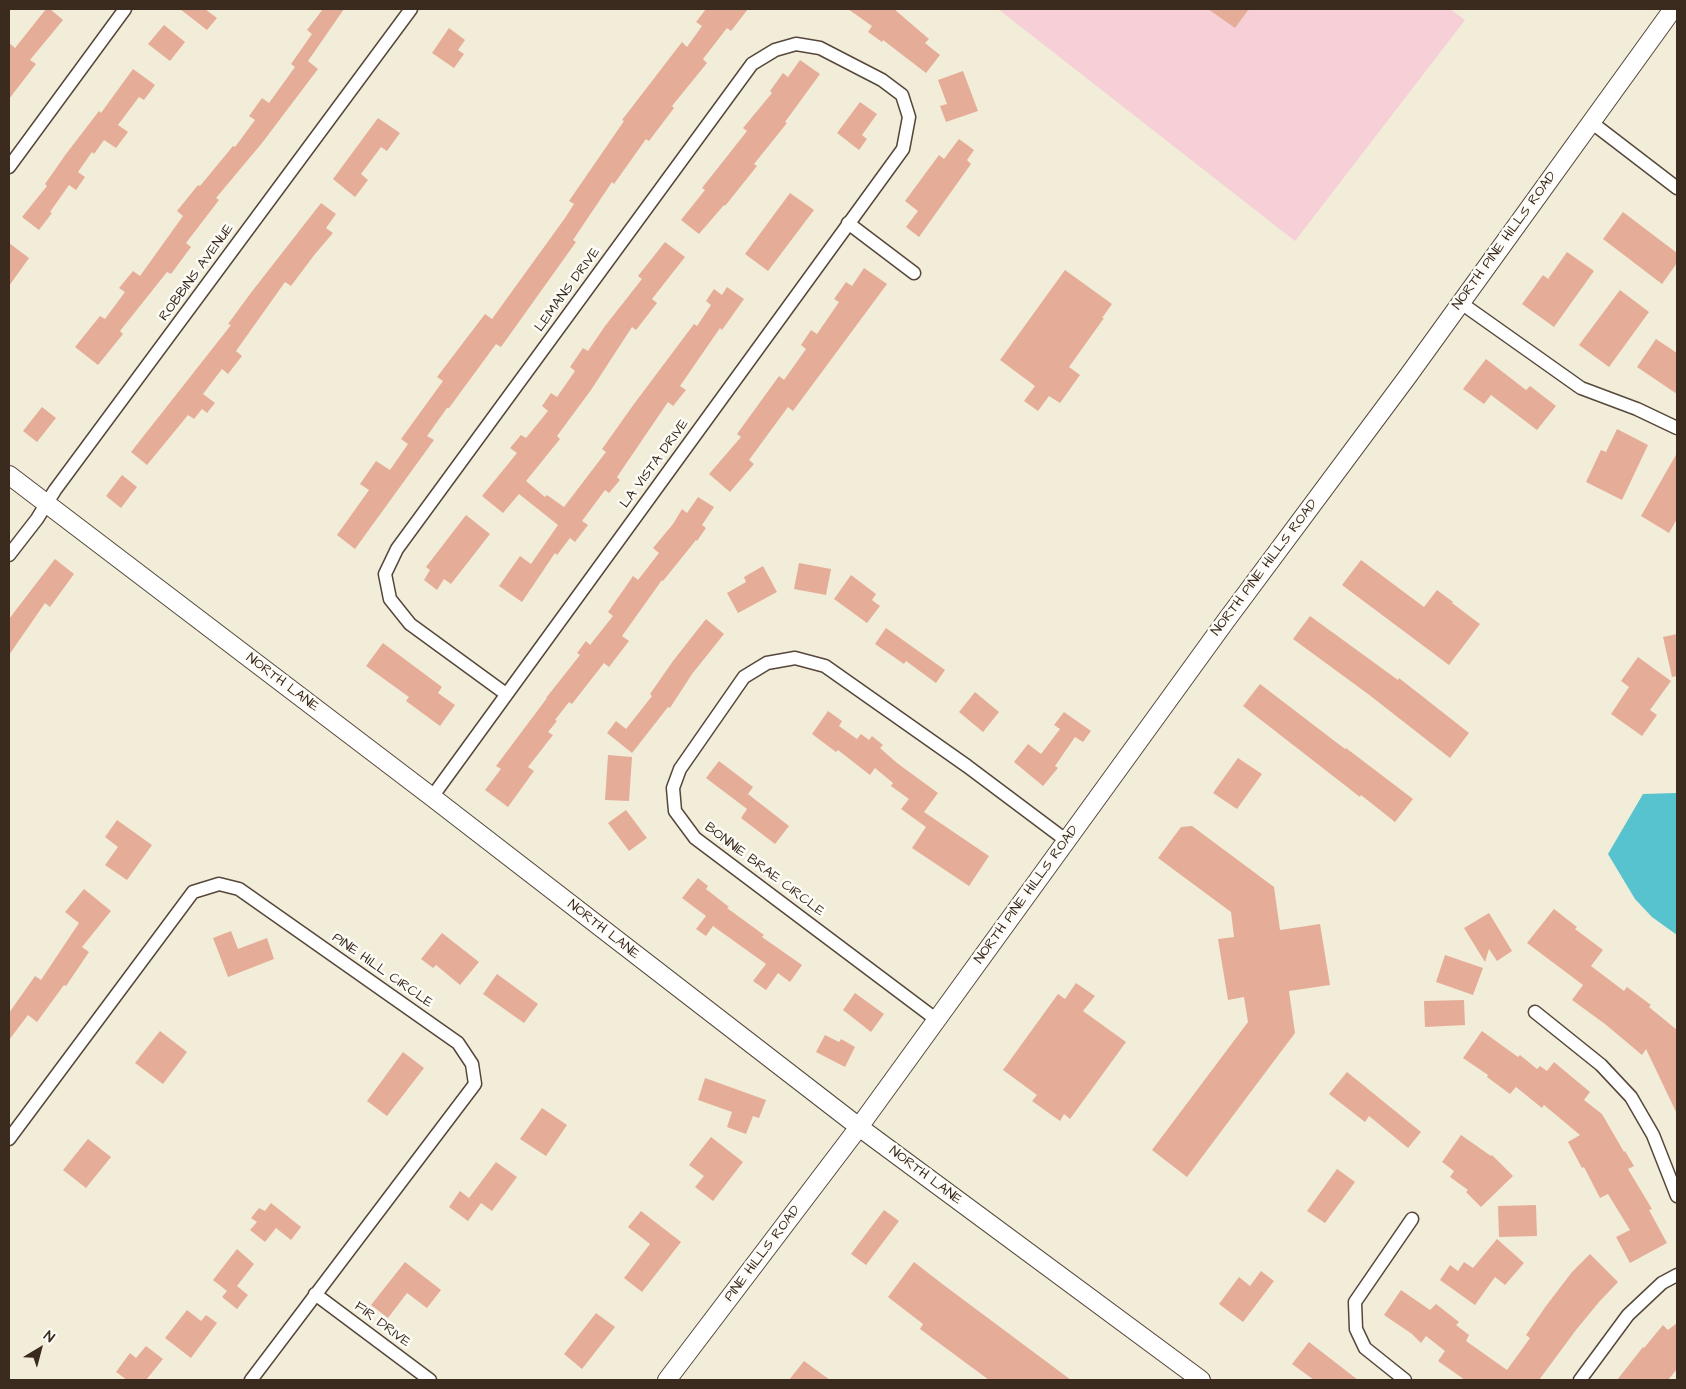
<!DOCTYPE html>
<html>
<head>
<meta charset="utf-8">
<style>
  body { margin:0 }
  #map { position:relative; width:1686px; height:1389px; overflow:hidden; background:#f1edd8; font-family:"Architects Daughter",sans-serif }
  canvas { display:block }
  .frame { position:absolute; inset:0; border:10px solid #3b2a1e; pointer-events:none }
  .north { position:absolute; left:15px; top:1324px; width:50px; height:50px; -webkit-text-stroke:4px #fdfcf7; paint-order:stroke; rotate:37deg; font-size:14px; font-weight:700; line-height:20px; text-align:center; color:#3b2a1e }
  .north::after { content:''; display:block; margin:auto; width:18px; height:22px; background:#3b2a1e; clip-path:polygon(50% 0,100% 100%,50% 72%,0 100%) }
</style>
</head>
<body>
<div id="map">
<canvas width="1686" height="1389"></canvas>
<div class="frame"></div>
<div class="north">N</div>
</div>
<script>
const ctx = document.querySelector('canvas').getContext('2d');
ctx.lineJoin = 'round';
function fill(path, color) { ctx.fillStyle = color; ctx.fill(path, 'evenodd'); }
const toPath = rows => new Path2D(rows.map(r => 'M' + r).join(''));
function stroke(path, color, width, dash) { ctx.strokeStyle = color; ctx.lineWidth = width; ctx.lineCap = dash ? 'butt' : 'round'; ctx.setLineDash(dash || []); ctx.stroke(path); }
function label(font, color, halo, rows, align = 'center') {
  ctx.font = font + ' "Architects Daughter",sans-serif'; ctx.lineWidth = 5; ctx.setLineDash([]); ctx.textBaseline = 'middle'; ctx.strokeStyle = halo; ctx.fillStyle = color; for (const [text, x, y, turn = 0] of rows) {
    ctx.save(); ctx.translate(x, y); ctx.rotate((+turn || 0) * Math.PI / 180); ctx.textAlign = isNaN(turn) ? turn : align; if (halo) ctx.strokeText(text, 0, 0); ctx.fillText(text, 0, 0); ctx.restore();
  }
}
fill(toPath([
  [998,9,1450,9,1465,20,1295,241]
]), '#f6cfd7');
fill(toPath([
  [1677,793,1677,935,1652,917,1635,899,1608,854,1643,794]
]), '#57c3cf');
fill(toPath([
  [46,9,50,9,63,20,30,60,36,64,9,99,9,43,15,48],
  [180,9,205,9,217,18,207,30],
  [323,9,344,9,308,61,318,69,262,143,216,198,219,200,186,243,191,247,171,274,167,272,120,331,123,334,98,365,75,347,100,316,105,319,125,292,119,288,133,271,140,276,183,216,177,211,198,185,200,186,233,146,235,147,255,120,249,116,262,98,269,103,295,67,291,64,312,34,307,30],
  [706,9,748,9,731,31,727,28,703,59,707,63,672,106,674,108,649,141,646,139,614,184,612,182,573,240,576,242,501,347,496,344,449,408,447,408,427,436,434,440,355,549,337,535,369,490,360,484,376,461,390,470,408,444,401,439,443,381,437,377,485,314,492,319,565,218,574,204,569,201,624,121,622,120,682,42,687,47,702,26,696,22],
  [848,9,894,9,929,39,925,43,940,55,926,73,883,40,882,42,868,32,872,26],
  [1208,9,1249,9,1235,28],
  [164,25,185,42,170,61,148,44],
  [449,28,465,40,458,50,464,54,454,68,432,53],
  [800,60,820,74,785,122,787,123,754,164,757,166,725,206,724,205,699,234,681,220,705,190,702,188,747,131,743,128,772,93,770,91,783,73,788,77],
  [133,69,155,85,144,100,139,97,118,125,128,132,116,148,104,140,94,154,92,152,78,172,85,177,76,190,69,185,50,212,52,213,39,230,22,217,47,186,45,184,66,154,99,111,101,113],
  [963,71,978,111,946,122,940,106,947,104,938,80],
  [860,102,877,114,862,135,867,139,859,150,837,133],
  [378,118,400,133,387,151,381,147,361,174,368,180,355,197,333,179],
  [959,139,974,150,967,160,971,164,919,237,906,227,918,211,905,201,939,155,944,159],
  [790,193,814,210,768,271,745,254],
  [321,203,336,214,326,228,333,233,315,254,291,286,285,282,236,351,242,356,228,374,222,369,203,394,215,403,207,413,202,409,194,419,188,415,147,465,131,452,231,325,228,324,250,294],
  [1623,212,1677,253,1677,263,1662,284,1603,239],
  [665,242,685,257,652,299,657,303,636,330,632,327,591,390,557,436,560,439,526,481,545,497,547,495,564,507,606,452,602,449,634,404,694,324,697,326,711,305,706,301,714,289,722,295,727,287,744,299,722,330,720,328,680,386,686,390,673,406,668,402,617,477,620,480,609,493,605,490,582,521,588,525,575,542,570,538,557,555,555,553,522,602,499,586,520,556,531,564,558,525,519,494,503,513,482,496,517,453,510,448,521,435,526,438,548,411,542,406,551,393,557,397,575,371,570,367,583,348,588,351,605,326,642,279,638,276],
  [9,243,29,258,9,286],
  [1567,252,1594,271,1554,327,1522,304,1543,275,1548,279],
  [864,268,887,284,793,411,788,407,749,460,754,464,730,492,709,474,741,437,737,434,779,376,784,380,806,349,801,345,811,330,817,334,839,302,834,299,846,282,852,286],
  [1065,270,1112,304,1102,318,1104,318,1069,367,1080,375,1060,403,1049,396,1038,411,1024,401,1035,386,1000,360],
  [1620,290,1649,312,1609,367,1579,345],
  [1656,339,1677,353,1677,394,1637,367],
  [1486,359,1526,390,1530,386,1556,406,1537,430,1491,395,1484,404,1463,389],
  [42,407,56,418,37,442,23,431],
  [1617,429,1648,445,1622,500,1586,482,1601,450,1606,452],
  [1677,453,1677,519,1669,533,1641,516],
  [122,475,137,487,121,508,106,496],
  [698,497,714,507,702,525,706,528,697,541,696,540,663,581,662,580,622,636,629,641,609,667,604,663,572,704,569,702,555,720,557,721,548,732,553,735,528,767,534,771,508,807,485,790,501,769,496,766,547,698,546,698,580,655,577,653,586,641,590,645,613,616,608,612,633,576,638,580,659,553,653,548,673,524,682,509,687,513],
  [466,515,490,534,451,584,444,579,437,590,424,580,430,570,426,567],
  [55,559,74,574,50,607,45,603,9,655,9,619],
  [1361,560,1424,607,1437,590,1453,602,1452,603,1480,624,1449,665,1342,585],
  [799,563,831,569,826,595,794,589],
  [763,566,777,592,738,613,727,593,746,582,744,577],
  [851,575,876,594,872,600,880,606,867,623,834,599],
  [1310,616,1398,680,1399,678,1469,733,1450,758,1368,694,1293,639],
  [706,619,724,634,692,674,670,708,668,707,632,753,607,733,616,721,626,729,652,696,650,694,673,661],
  [886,628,945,670,936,683,906,661,904,664,875,644],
  [1677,634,1677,676,1672,677,1663,637],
  [383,643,442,687,438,693,455,705,440,726,406,701,409,697,366,666],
  [1638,657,1671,681,1650,710,1657,715,1642,736,1611,714,1629,687,1621,681],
  [1260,684,1345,749,1346,748,1413,799,1395,822,1361,795,1360,797,1243,706],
  [975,692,999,712,983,732,959,712],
  [828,711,842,721,839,726,857,739,861,734,869,740,872,736,883,745,880,748,897,763,938,793,924,812,989,856,969,886,912,848,926,827,901,809,909,799,891,786,893,783,875,768,870,775,838,750,836,752,812,734],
  [1064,712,1091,731,1083,742,1075,737,1055,766,1058,768,1043,786,1014,762,1028,744,1041,754,1060,729,1054,725],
  [608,755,632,757,629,801,605,800],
  [1238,758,1262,774,1237,809,1213,793],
  [719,761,753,787,748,794,789,826,775,844,741,818,747,809,706,778],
  [626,810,647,838,629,851,608,823],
  [117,820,152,845,127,880,105,865,118,847,105,837],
  [1192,826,1274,887,1280,930,1320,924,1330,985,1289,991,1295,1033,1187,1177,1152,1150,1248,1022,1244,997,1228,1000,1218,939,1234,937,1231,912,1158,858,1181,827],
  [698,878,708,886,706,889,729,907,727,908,764,935,762,937,802,965,790,982,778,973,766,990,753,981,766,964,713,926,706,936,696,929,706,916,682,898],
  [84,889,111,911,82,947,89,952,66,986,64,985,37,1022,28,1015,9,1040,9,1013,35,976,41,980,79,923,65,912],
  [1554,909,1577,927,1575,929,1603,950,1591,966,1624,991,1627,987,1651,1005,1649,1007,1677,1030,1677,1114,1646,1049,1642,1055,1605,1024,1572,1000,1583,985,1527,943],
  [1489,913,1512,951,1497,961,1489,949,1485,962,1464,928],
  [231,931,238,949,267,938,274,959,228,977,213,938],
  [442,933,479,962,460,985,436,965,433,968,421,959],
  [1445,955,1483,968,1473,995,1436,982],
  [497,974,538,1004,524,1023,483,994],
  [1076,983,1095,996,1083,1011,1126,1042,1070,1119,1064,1114,1060,1121,1032,1101,1037,1095,1003,1070,1058,994,1065,999],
  [855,993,884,1014,871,1032,843,1010],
  [1464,1000,1465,1025,1425,1027,1424,1001],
  [160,1031,187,1052,163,1084,135,1063],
  [1482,1031,1518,1057,1520,1055,1537,1069,1540,1066,1547,1071,1554,1062,1590,1092,1584,1100,1602,1114,1624,1152,1625,1151,1634,1166,1628,1169,1652,1209,1649,1210,1667,1243,1630,1263,1616,1237,1630,1230,1608,1194,1600,1198,1584,1167,1582,1168,1568,1142,1580,1135,1544,1105,1542,1108,1516,1087,1510,1094,1487,1077,1488,1075,1463,1058],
  [825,1035,839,1042,841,1039,855,1047,845,1067,816,1052],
  [403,1052,424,1068,387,1116,367,1101],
  [1347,1072,1421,1132,1408,1148,1369,1116,1365,1122,1329,1094],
  [705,1078,766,1100,759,1118,753,1116,746,1134,727,1127,732,1112,698,1100],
  [542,1108,567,1125,546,1156,520,1139],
  [1461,1135,1491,1156,1492,1155,1513,1176,1481,1207,1466,1192,1468,1190,1450,1177,1454,1171,1442,1162],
  [711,1137,743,1162,713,1201,695,1187,704,1176,689,1165],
  [88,1139,111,1157,86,1188,63,1170],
  [496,1162,517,1177,492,1211,481,1203,468,1221,449,1207,460,1191,469,1198],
  [1337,1169,1355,1182,1325,1223,1307,1211],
  [271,1203,301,1227,291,1240,276,1228,265,1242,250,1230,257,1222,251,1218,259,1208,265,1211],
  [1536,1205,1537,1236,1499,1237,1498,1206],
  [884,1210,899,1221,866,1265,851,1254],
  [641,1211,681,1242,642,1292,624,1278,650,1244,628,1227],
  [1497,1239,1524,1263,1505,1285,1495,1277,1475,1305,1440,1280,1450,1265,1458,1271,1464,1262,1473,1268],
  [237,1249,254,1264,237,1286,248,1295,237,1309,222,1297,227,1291,213,1280],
  [1590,1254,1618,1282,1599,1302,1576,1330,1539,1380,1465,1380,1438,1361,1445,1351,1426,1336,1421,1343,1412,1334,1384,1315,1401,1290,1430,1310,1436,1304,1459,1322,1456,1325,1469,1335,1466,1341,1507,1370,1530,1338,1526,1335,1546,1306,1572,1272],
  [405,1262,441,1290,427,1308,407,1293,388,1318,371,1305],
  [914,1262,945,1286,1071,1380,989,1380,920,1329,923,1324,888,1297],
  [1261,1271,1274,1281,1243,1322,1219,1304,1239,1277,1250,1286],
  [187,1310,201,1321,206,1315,217,1323,191,1358,165,1338],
  [596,1313,615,1327,582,1369,564,1354],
  [1677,1323,1677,1369,1668,1380,1617,1380,1643,1347,1644,1348,1663,1325,1668,1330],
  [1309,1342,1358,1380,1314,1380,1292,1364],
  [146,1346,163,1359,146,1380,127,1380,116,1372,130,1353,136,1358],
  [804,1361,830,1380,789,1380]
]), '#e5ad98');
const street = toPath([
  [1591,122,1677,188],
  [9,167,125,9],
  [848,223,914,273],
  [1461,303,1581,388,1637,409,1677,428],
  [9,555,37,519,55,490,411,9],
  [432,797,903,149,909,117,902,95,882,80,820,48,796,44,775,50,752,64,397,549,385,574,390,599,410,624,506,694],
  [1535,1012,1601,1065,1631,1097,1653,1135,1677,1196],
  [937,1020,695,838,675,811,673,788,680,769,744,677,767,663,795,658,825,666,967,766,1067,841],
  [9,1139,193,892,219,884,239,889,458,1043,472,1064,475,1084,251,1380],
  [315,1294,430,1380],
  [1405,1380,1365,1348,1356,1329,1355,1302,1412,1219],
  [1580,1380,1628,1315,1662,1283,1677,1275]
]);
const secondary = toPath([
  [9,475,432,797,859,1127,1201,1380],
  [667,1380,859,1127,1225,622,1408,376,1673,9]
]);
stroke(street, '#56473a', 15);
stroke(secondary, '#56473a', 20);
stroke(street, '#fff', 12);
stroke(secondary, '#fff', 18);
label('14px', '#3b2a1e', '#fdfcf7', [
  ["NORTH PINE HILLS ROAD",1505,241,-54],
  ["ROBBINS AVENUE",197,273,-54],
  ["LEMANS DRIVE",568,290,-54],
  ["LA VISTA DRIVE",655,464,-54],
  ["NORTH PINE HILLS ROAD",1265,568,-53],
  ["NORTH LANE",282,683,37],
  ["BONNIE BRAE CIRCLE",764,870,37],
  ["NORTH PINE HILLS ROAD",1027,895,-54],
  ["NORTH LANE",603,930,38],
  ["PINE HILL CIRCLE",382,971,35],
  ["NORTH LANE",925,1176,37],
  ["PINE HILLS ROAD",763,1254,-53],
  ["FIR DRIVE",382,1325,37]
]);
</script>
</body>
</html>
